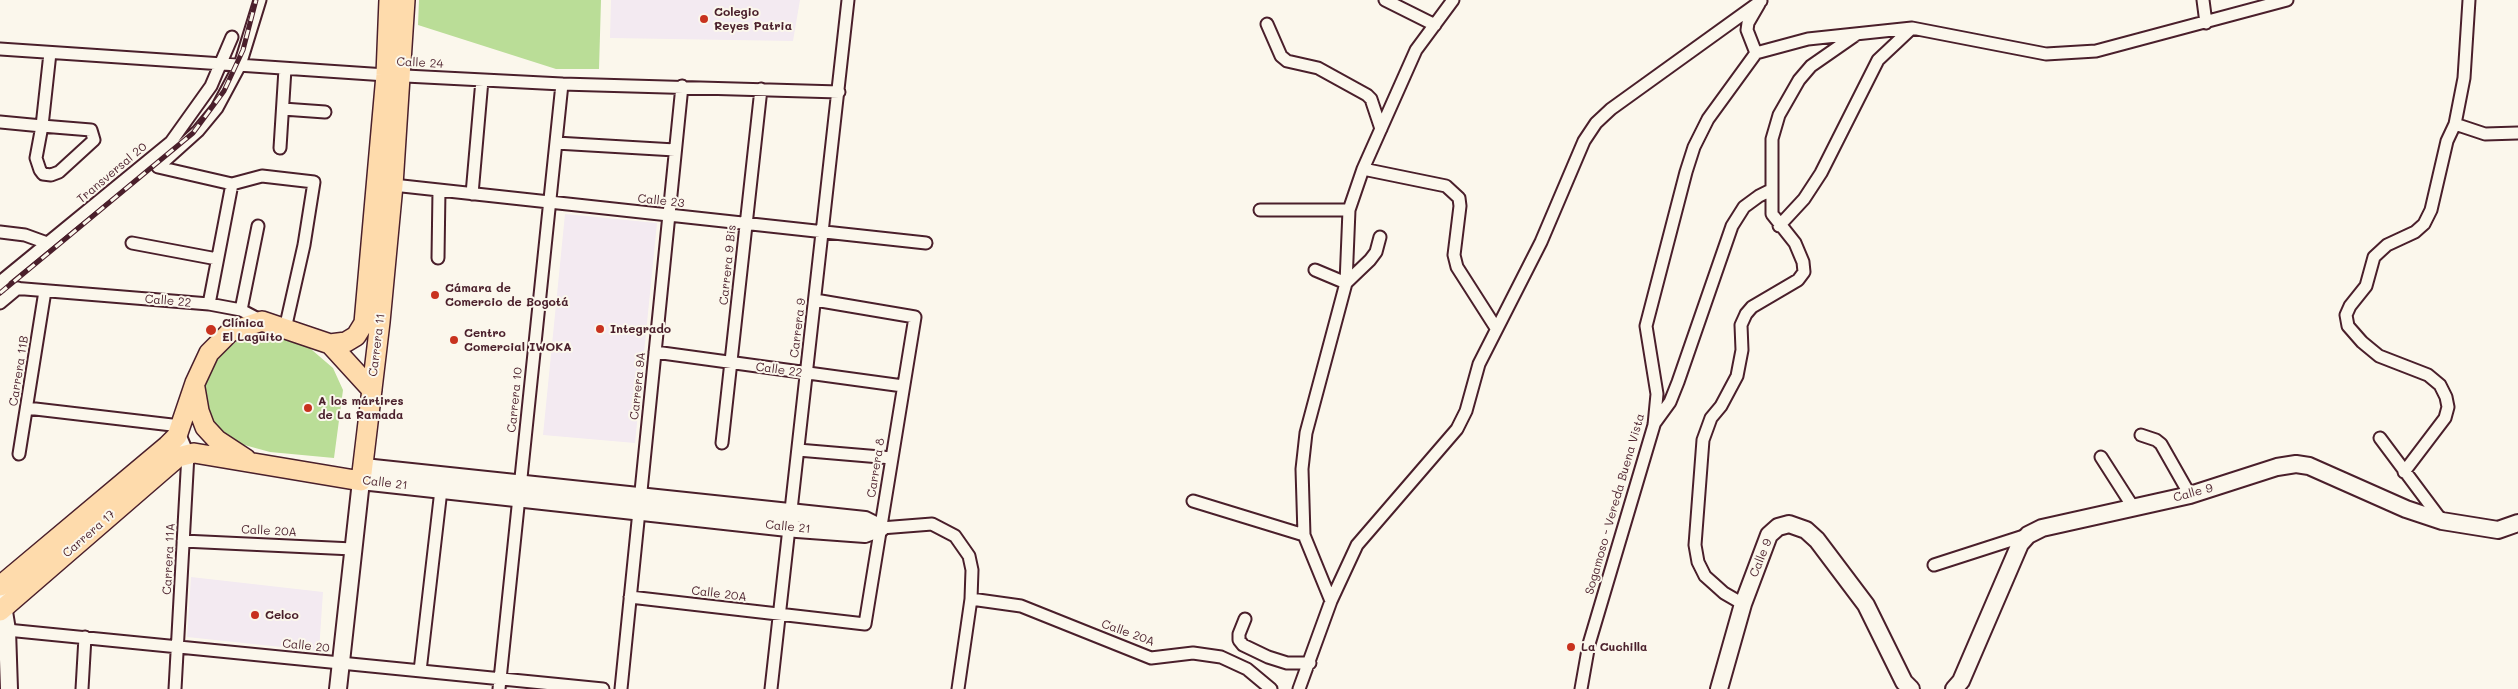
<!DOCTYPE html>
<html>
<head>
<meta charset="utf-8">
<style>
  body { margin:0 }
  canvas { display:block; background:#fbf7ec }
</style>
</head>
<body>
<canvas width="2518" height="689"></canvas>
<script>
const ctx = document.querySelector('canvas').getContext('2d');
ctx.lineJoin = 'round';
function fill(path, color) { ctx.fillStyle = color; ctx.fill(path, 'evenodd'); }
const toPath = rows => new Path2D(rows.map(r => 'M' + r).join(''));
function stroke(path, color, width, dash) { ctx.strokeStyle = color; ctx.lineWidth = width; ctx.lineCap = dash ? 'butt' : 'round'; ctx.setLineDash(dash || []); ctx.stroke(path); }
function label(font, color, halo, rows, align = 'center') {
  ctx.font = font + ' Mali,sans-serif'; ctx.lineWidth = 4; ctx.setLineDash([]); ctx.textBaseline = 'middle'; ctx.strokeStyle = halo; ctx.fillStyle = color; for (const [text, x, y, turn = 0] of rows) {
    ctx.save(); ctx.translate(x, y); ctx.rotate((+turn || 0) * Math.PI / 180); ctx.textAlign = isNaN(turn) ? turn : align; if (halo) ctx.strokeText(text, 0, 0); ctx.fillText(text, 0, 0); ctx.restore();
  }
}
fill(toPath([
  [611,0,800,0,793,41,610,38],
  [565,214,657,223,635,443,543,435],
  [191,577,323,592,319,651,187,637]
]), '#f3eaf1');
fill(toPath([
  [419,0,601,0,599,69,556,69,418,25],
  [272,335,298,338,333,368,343,390,334,458,270,452,237,443,218,432,211,419,204,395,205,382,218,357,237,341,252,337]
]), '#badd97');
const street = toPath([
  [1385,0,1435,25],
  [2203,0,2206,23],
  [2469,0,2464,78,2455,124,2485,134,2518,133],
  [1267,24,1281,56,1287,61,1318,68,1367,95,1371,99,1381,129],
  [0,49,386,75,562,84,839,92],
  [1756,53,1747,30,1748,23,1759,4],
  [283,109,325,112],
  [0,122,42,126,91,130,94,140,59,172,51,175,43,174,40,170,36,158,42,126,50,53],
  [556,143,675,150],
  [280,148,285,69],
  [158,167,232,184,262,176,314,182,304,245,285,329],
  [158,167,198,131,217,108,240,65,260,0],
  [1363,169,1446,186,1459,198,1460,206,1454,255,1457,267,1496,328],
  [393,185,926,243],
  [472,194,482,80],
  [1260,210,1349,210],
  [1779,226,1804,199,1821,173,1878,60,1912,28],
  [0,232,25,235,47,243],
  [132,243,217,259],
  [438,258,439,190],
  [1315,270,1346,283,1370,260,1376,252,1380,237],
  [0,282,171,142,211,86,232,37],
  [0,287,209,304,241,310,262,321],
  [0,303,18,288],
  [209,304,232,184],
  [241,310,258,226],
  [655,352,903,386],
  [27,408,172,425,177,428,188,454,175,689],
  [1654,424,1670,402,1678,382,1732,226,1744,207,1759,196,1771,190],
  [2141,435,2156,440,2161,444,2190,495],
  [2380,438,2442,521],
  [722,443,761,89],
  [798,450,892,458],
  [19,454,45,291],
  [2101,457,2133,507],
  [2404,472,2445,418,2448,407,2446,397,2440,385,2428,375,2379,356,2362,342,2348,326,2346,315,2350,306,2366,286,2374,257,2387,245,2415,232,2424,224,2431,210,2447,141,2455,124],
  [1193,501,1304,535],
  [881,528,932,524,955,536,969,556,972,570,971,599,958,689],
  [183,541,353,549],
  [1934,565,2027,535],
  [630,597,865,624,915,317,815,300],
  [971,599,1021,606,1151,658,1193,653,1221,657,1247,669,1271,689],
  [1331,601,1304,535,1302,469,1306,433,1346,283,1349,210,1363,169,1416,50,1453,0],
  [1743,604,1724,593,1714,584,1705,576,1698,562,1695,545,1703,440,1711,418,1721,406,1737,376,1742,350,1741,325,1746,314,1752,307,1798,280,1804,272,1803,262,1795,243,1772,214,1772,139,1779,115,1799,80,1811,66,1857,34],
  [1245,619,1239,634,1239,640,1243,645,1268,657,1287,663,1310,663],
  [7,630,603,689],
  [420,671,441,490],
  [82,689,85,637],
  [499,689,562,84],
  [621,689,682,86],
  [771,689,848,0],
  [1299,689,1331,601,1357,545,1457,429,1466,411,1479,364,1541,242,1584,141,1596,123,1611,109,1761,1],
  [1581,689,1589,644,1654,425,1657,394,1646,326,1686,172,1694,147,1708,119,1756,53,1808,39,1912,28,2046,54,2096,51,2287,0]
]);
const secondary = toPath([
  [364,467,865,520,881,528],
  [0,587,7,630,9,689],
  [338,689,361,481,797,529,865,534,881,528],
  [1719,689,1743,604,1769,535,1778,527,1789,524,1806,530,1817,540,1866,605,1904,682,1911,689],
  [1954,689,1961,681,2020,544,2028,535,2042,528,2190,495,2277,467,2296,464,2309,466,2406,509,2442,521,2498,530,2518,523]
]);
const primary = toPath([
  [330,344,372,390],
  [195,388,199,411,205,427,217,440,246,459],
  [0,586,167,446,177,436,195,383,209,353,230,332,262,321,330,344,346,342,356,336,364,323,386,75,389,0],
  [0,611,178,457,194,453,361,481,380,322,393,185,405,0]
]);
stroke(street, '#4a1f2b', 15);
stroke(secondary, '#4a1f2b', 20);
stroke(primary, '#4a1f2b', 22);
stroke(street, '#fbf7ec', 11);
stroke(secondary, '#fbf7ec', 16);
stroke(primary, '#fedbac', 19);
const rail = toPath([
  [0,293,193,133,224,91,243,50,256,0]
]);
stroke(rail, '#4a1f2b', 5);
stroke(rail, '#fbf7ec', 3, [9]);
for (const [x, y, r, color] of [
  [704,19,5,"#c8321e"],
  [435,295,5,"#c8321e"],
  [600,329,5,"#c8321e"],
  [211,330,6,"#c8321e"],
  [454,340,5,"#c8321e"],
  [308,408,5,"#c8321e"],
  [255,615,5,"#c8321e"],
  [1571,647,5,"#c8321e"]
]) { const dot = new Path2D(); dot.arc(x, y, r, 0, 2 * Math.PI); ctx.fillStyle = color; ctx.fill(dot); stroke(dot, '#fbf7ec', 2); }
label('bold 12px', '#4a1f2b', '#fbf7ec', [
  ["Colegio",714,12],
  ["Reyes Patria",714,26],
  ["Cámara de",445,288],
  ["Comercio de Bogotá",445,302],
  ["Clínica",222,323],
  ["El Laguito",222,337],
  ["Integrado",610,329],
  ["Centro",464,333],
  ["Comercial IWOKA",464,347],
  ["A los mártires",318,401],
  ["de La Ramada",318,415],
  ["Celco",265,615],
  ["La Cuchilla",1581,647]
], 'left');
label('12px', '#4a1f2b', '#fbf7ec', [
  ["Calle 24",420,63,3],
  ["Transversal 20",112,173,-40],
  ["Calle 23",661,201,6],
  ["Carrera 9 Bis",728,265,-84],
  ["Calle 22",168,301,5],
  ["Carrera 9",798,328,-83],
  ["Carrera 11",377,345,-83],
  ["Calle 22",779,370,8],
  ["Carrera 11B",19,371,-81],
  ["Carrera 9A",638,386,-84],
  ["Carrera 10",515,400,-84],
  ["Carrera 8",876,468,-81],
  ["Calle 21",385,483,7],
  ["Calle 9",2193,493,-15],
  ["Sogamoso - Vereda Buena Vista",1615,504,-74],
  ["Calle 21",788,527,6],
  ["Calle 20A",269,531,3],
  ["Carrera 17",89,534,-41],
  ["Calle 9",1761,558,-68],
  ["Carrera 11A",169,559,-87],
  ["Calle 20A",719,594,7],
  ["Calle 20A",1128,633,20],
  ["Calle 20",306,646,6]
]);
</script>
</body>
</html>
